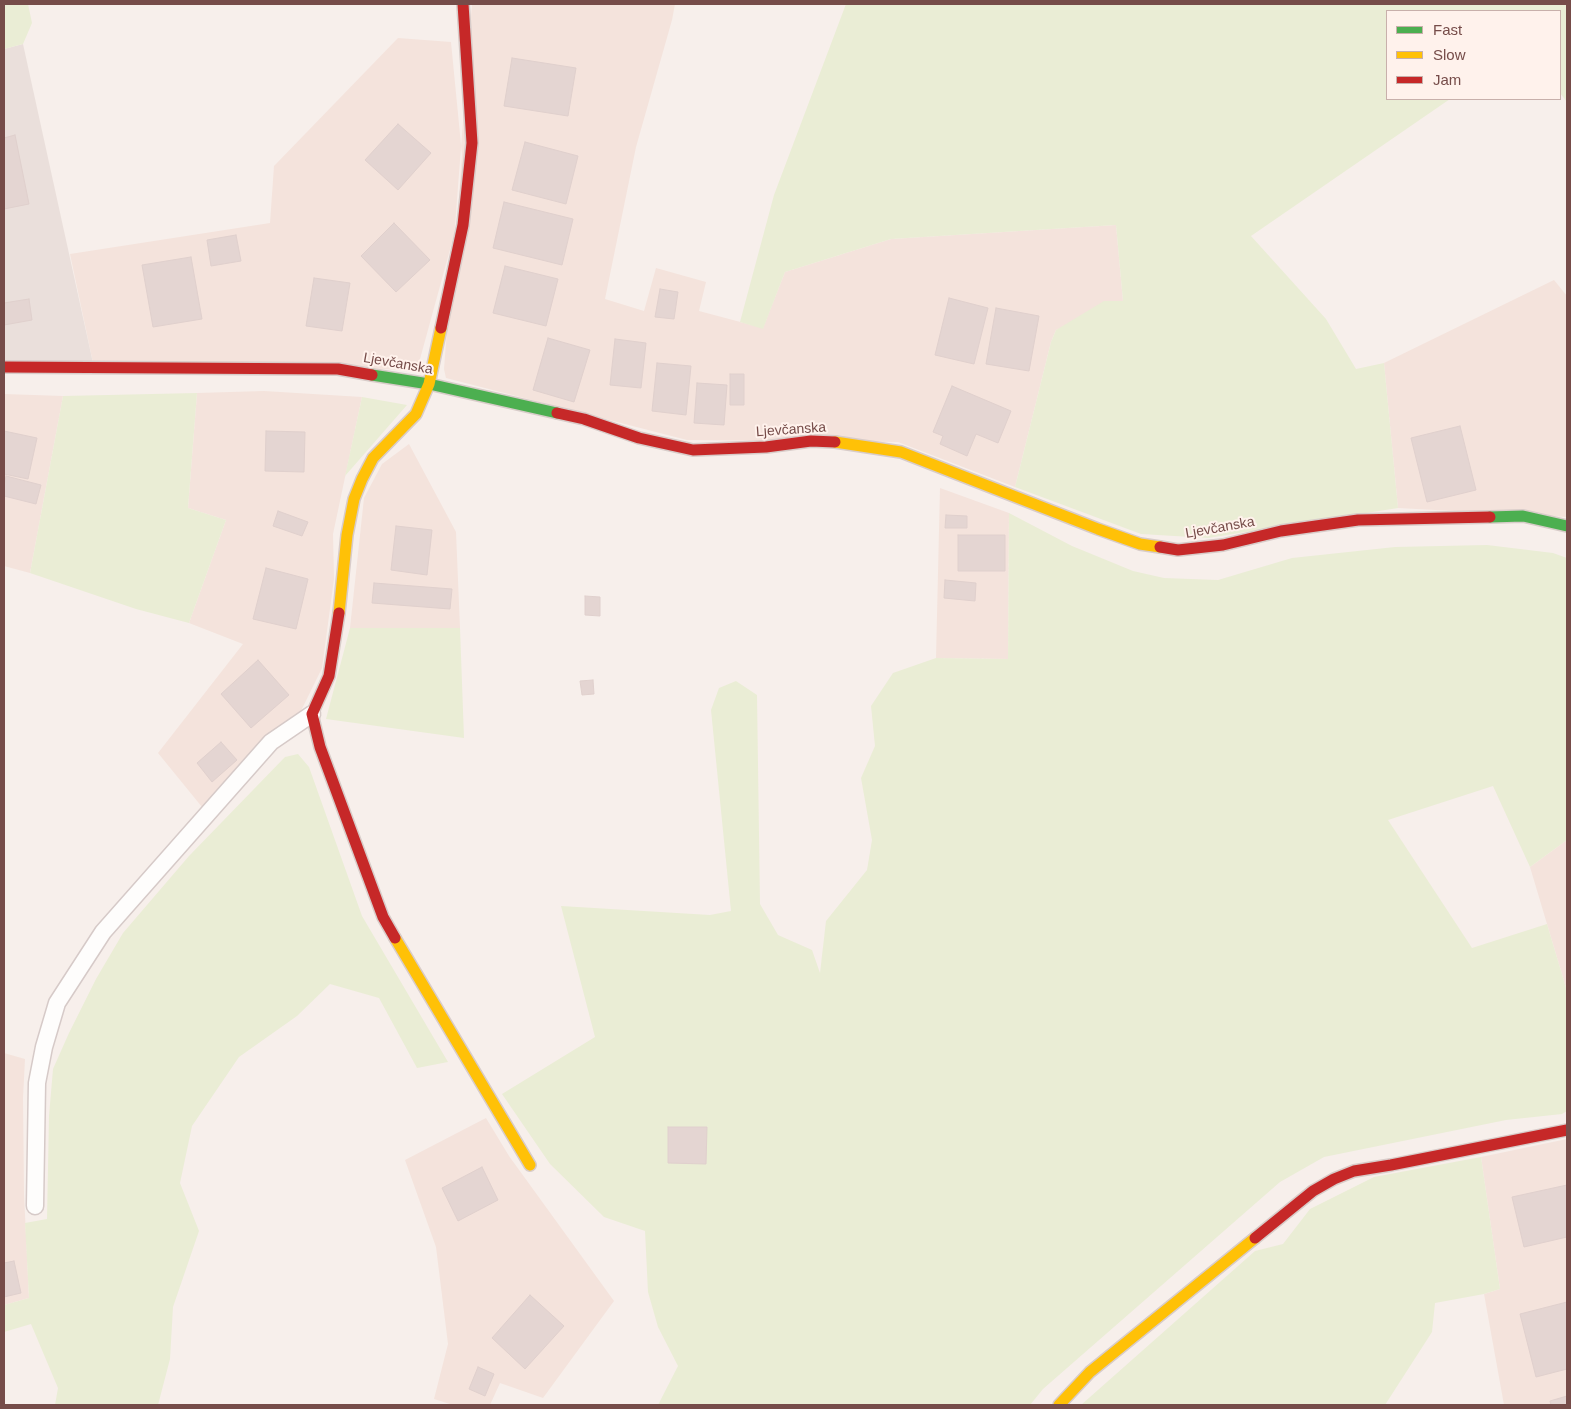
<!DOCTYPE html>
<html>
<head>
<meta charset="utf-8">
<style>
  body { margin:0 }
  #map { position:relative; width:1571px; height:1409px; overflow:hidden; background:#f7efeb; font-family:Arial,sans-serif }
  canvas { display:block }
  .frame { position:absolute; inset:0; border:5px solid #764c49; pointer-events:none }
  .legend { position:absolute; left:1386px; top:10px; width:175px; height:90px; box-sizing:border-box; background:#fff2ec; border:1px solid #c8b0ab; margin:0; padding:6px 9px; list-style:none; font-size:15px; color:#764c49 }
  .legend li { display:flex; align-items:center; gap:10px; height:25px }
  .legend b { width:25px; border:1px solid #c8b0ab }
</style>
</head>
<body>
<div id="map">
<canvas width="1571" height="1409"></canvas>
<div class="frame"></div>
<ul class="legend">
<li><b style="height:6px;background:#4caf50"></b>Fast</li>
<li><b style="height:6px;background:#ffc107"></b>Slow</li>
<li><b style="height:6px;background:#c62828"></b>Jam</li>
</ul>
</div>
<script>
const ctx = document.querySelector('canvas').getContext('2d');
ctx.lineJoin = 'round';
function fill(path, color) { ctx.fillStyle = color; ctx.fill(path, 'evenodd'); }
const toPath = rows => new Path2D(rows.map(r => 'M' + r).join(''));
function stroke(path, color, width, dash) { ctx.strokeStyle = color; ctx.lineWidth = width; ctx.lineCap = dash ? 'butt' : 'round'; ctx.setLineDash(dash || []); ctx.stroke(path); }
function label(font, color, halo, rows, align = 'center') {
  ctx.font = font + ' Arial,sans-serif'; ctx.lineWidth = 4; ctx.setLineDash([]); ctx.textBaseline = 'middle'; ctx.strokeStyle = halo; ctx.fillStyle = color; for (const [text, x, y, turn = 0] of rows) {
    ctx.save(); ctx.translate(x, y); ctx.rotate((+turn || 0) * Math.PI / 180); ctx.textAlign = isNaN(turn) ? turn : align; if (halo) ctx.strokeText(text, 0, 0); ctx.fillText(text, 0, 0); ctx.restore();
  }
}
fill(toPath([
  [472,4,675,4,672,20,636,147,605,299,644,311,656,268,706,282,699,311,763,328,785,272,891,239,1116,225,1123,301,1056,330,1051,342,1015,487,898,442,687,440,446,378,444,369],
  [398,38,451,42,462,155,457,224,417,370,93,363,70,254,270,223,274,166],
  [1554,280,1567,296,1567,517,1398,508,1384,363],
  [264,391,362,397,333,534,334,579,322,668,299,715,279,729,202,807,158,753,243,644,189,623,226,520,188,508,197,393],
  [4,394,63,396,30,573,4,566],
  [409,444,456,532,460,628,350,628,364,498,382,464],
  [940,488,1009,513,1008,659,936,658],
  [1567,840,1567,991,1530,867],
  [4,1053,25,1059,23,1098,24,1194,29,1298,4,1305],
  [486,1118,509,1156,614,1301,543,1398,500,1383,490,1405,453,1405,434,1399,448,1344,436,1247,405,1160],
  [1567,1139,1567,1405,1504,1405,1484,1294,1500,1289,1481,1157]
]), '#f4e3dc');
fill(toPath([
  [23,44,93,363,4,361,4,49]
]), '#eadfdb');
fill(toPath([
  [4,4,28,4,32,23,23,44,4,49],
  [846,4,1567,4,1567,102,1560,93,1560,11,1387,11,1387,99,1450,99,1251,236,1326,319,1356,369,1384,363,1398,508,1208,538,1141,534,1015,487,1051,342,1056,330,1104,301,1123,301,1116,225,891,239,785,272,763,329,740,322,774,195],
  [197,393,188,508,226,520,189,623,136,609,30,573,63,396],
  [362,397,407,405,345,476],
  [1009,513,1072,546,1133,571,1164,578,1218,580,1292,558,1395,547,1487,545,1553,553,1567,558,1567,840,1530,867,1493,786,1388,820,1472,948,1547,924,1567,991,1567,1111,1562,1114,1506,1120,1324,1157,1280,1182,1043,1389,1030,1405,658,1405,678,1366,658,1327,648,1292,645,1231,604,1217,550,1164,502,1094,595,1037,561,906,710,915,731,911,711,710,719,688,736,681,757,695,760,904,778,935,812,950,820,973,826,921,867,870,872,840,861,778,875,746,871,706,893,673,936,658,1008,659],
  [350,628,460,628,464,738,326,719],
  [298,754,309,767,362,916,448,1062,417,1068,379,998,330,984,297,1016,239,1057,192,1126,180,1183,199,1231,173,1307,170,1359,158,1405,55,1405,58,1388,31,1324,4,1332,4,1305,29,1298,25,1223,47,1219,49,1116,53,1069,69,1033,96,979,123,933,189,856,285,757],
  [1481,1157,1500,1289,1484,1294,1435,1303,1432,1332,1385,1405,1081,1405,1255,1251,1283,1244,1310,1209,1374,1177]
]), '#eaedd5');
const building = toPath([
  [512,58,576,68,568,116,504,106,512,58],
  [398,124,431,153,398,190,365,160,398,124],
  [15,135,29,204,4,209,4,138,15,135],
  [525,142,578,156,566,204,512,190,525,142],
  [504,202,573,219,562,265,493,248,504,202],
  [394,223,430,260,396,292,361,256,394,223],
  [236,235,241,261,211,266,207,240,236,235],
  [191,257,202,319,153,327,142,265,191,257],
  [505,266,558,279,546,326,493,313,505,266],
  [314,278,350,283,342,331,306,326,314,278],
  [660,289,678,292,674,319,655,317,660,289],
  [949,298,988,308,974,364,935,355,949,298],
  [29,299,32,320,4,325,4,303,29,299],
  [996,308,1039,316,1029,371,986,364,996,308],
  [548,338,590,350,574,402,533,390,548,338],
  [615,339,646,343,641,388,610,385,615,339],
  [657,363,691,366,686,415,652,411,657,363],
  [730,374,744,374,744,405,730,405,730,374],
  [697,383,727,385,724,425,694,423,697,383],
  [952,386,1011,411,998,443,976,434,967,456,940,444,943,436,933,432,952,386],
  [1460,426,1476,490,1427,502,1411,438,1460,426],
  [4,431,37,438,28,479,4,474,4,431],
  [266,431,305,432,304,472,265,471,266,431],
  [6,476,41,485,36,504,4,496,4,486,6,476],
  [278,511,308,522,302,536,273,526,278,511],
  [946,515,967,516,967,528,945,528,946,515],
  [396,526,432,530,427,575,391,570,396,526],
  [958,535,1005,535,1005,571,958,571,958,535],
  [266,568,308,579,296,629,253,619,266,568],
  [945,580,976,583,975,601,944,598,945,580],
  [374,583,452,589,450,609,372,603,374,583],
  [585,596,600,597,600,616,585,615,585,596],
  [258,660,289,695,251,728,221,694,258,660],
  [593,680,594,694,582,695,580,681,593,680],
  [221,742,237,760,212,782,197,763,221,742],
  [668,1127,707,1127,706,1164,668,1163,668,1127],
  [482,1167,498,1200,458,1221,442,1188,482,1167],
  [1567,1185,1567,1237,1524,1247,1512,1197,1567,1185],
  [14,1261,21,1293,4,1297,4,1263,14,1261],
  [530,1295,564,1326,525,1369,492,1338,530,1295],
  [1567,1302,1567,1369,1536,1377,1520,1314,1567,1302],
  [478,1367,494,1374,485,1396,469,1389,478,1367],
  [1567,1396,1567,1405,1551,1405,1550,1401,1567,1396]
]);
fill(building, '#e4d5d2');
stroke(building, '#e0d0cd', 1);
const lane = toPath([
  [35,1206,37,1083,44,1047,57,1003,103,932,271,742,312,714]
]);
const fast = toPath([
  [372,375,429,384,557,413],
  [1490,517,1523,516,1567,526]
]);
const slow = toPath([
  [835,442,901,452,1098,529,1140,544,1160,547],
  [339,613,347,535,354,499,362,479,373,458,416,414,429,384,441,328],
  [395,938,530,1165],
  [1059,1405,1090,1372,1255,1238]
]);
const jam = toPath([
  [441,328,463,225,472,143,463,4],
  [4,367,338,369,372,375],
  [557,413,584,419,639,438,693,450,766,447,811,441,835,442],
  [1160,547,1178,550,1223,545,1281,531,1358,520,1490,517],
  [339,613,329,676,312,714,320,747,383,917,395,938],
  [1255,1238,1313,1191,1334,1179,1354,1171,1391,1165,1567,1130]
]);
stroke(lane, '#d6cac8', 19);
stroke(fast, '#d8ccc9', 14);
stroke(slow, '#d8ccc9', 14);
stroke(jam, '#d8ccc9', 14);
stroke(lane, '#fefdfc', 16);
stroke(fast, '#4caf50', 11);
stroke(slow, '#ffc107', 11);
stroke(jam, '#c62828', 11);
label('14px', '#764c49', '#fff2ec', [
  ["Ljevčanska",398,364,10],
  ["Ljevčanska",791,430,-4],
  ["Ljevčanska",1220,528,-10]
]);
</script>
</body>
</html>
